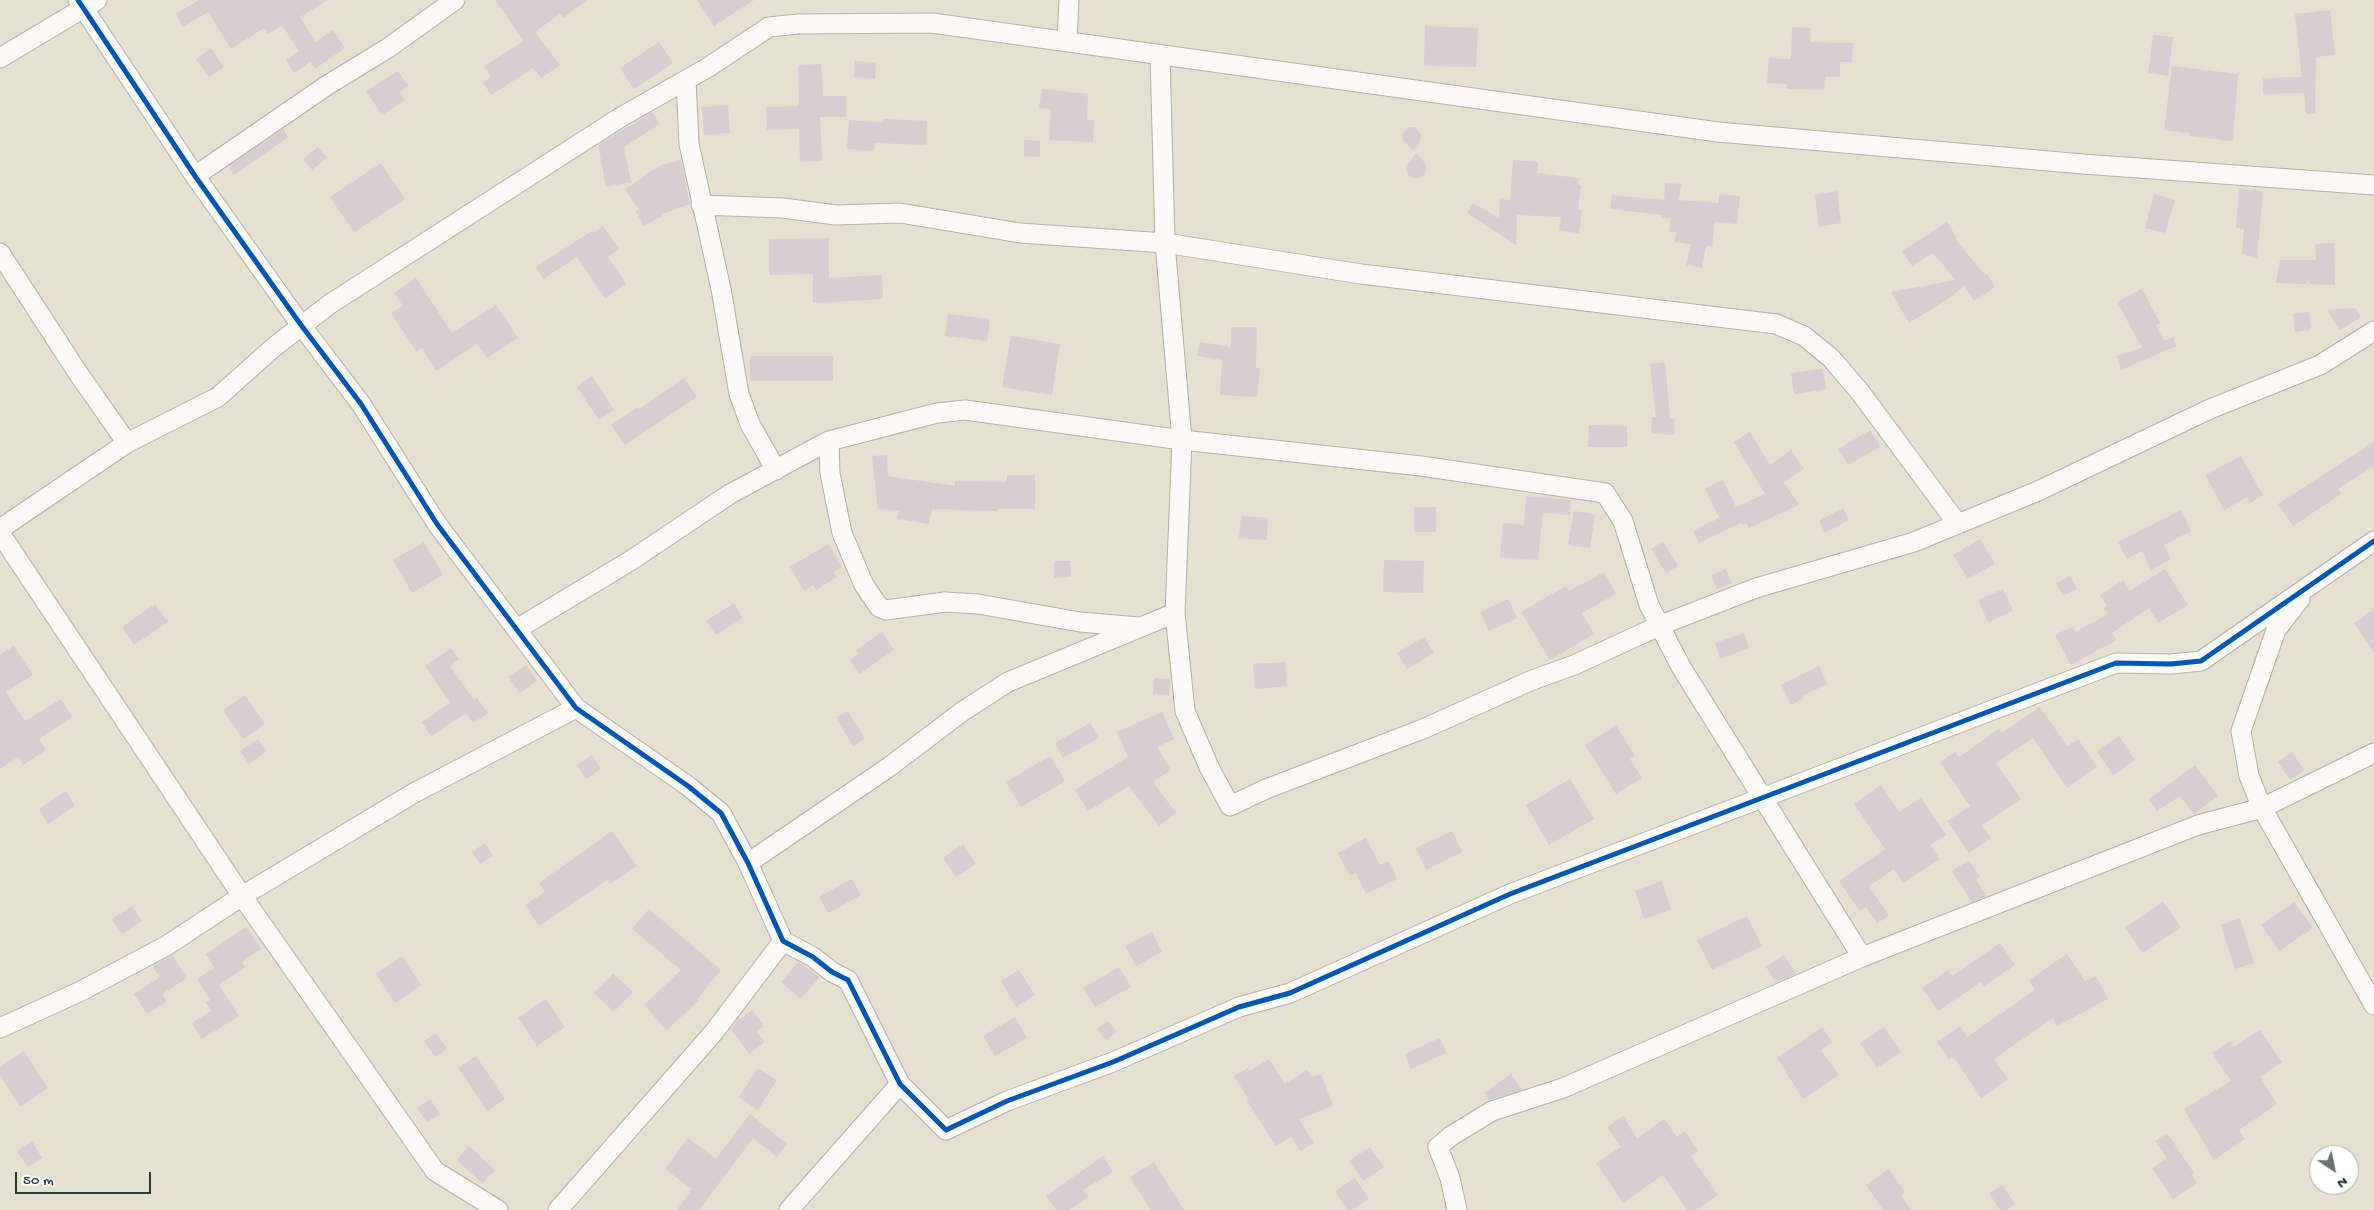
<!DOCTYPE html>
<html>
<head>
<meta charset="utf-8">
<style>
  body { margin:0 }
  #map { position:relative; width:2374px; height:1210px; overflow:hidden; background:#e5e0cf; font-family:"Gochi Hand",sans-serif }
  canvas { display:block }
  .north { position:absolute; left:2309px; top:1145px; width:50px; height:50px; box-sizing:border-box; background:#fff; border:1px solid #a5b1ae; border-radius:50%; rotate:146deg; font-size:14px; font-weight:700; line-height:20px; text-align:center; color:#1f3d34 }
  .north::after { content:''; display:block; margin:auto; width:18px; height:22px; background:#64766a; clip-path:polygon(50% 0,100% 100%,50% 72%,0 100%) }
  .scale { position:absolute; left:15px; top:1172px; width:136px; height:22px; box-sizing:border-box; border:2px solid #1f3d34; border-top:0; padding-left:6px; font-size:15px; line-height:18px; white-space:nowrap; color:#1f3d34; -webkit-text-stroke:4px #fff; paint-order:stroke }
</style>
</head>
<body>
<div id="map">
<canvas width="2374" height="1210"></canvas>
<div class="north">N</div>
<div class="scale">50 m</div>
</div>
<script>
const ctx = document.querySelector('canvas').getContext('2d');
ctx.lineJoin = 'round';
function fill(path, color) { ctx.fillStyle = color; ctx.fill(path, 'evenodd'); }
const toPath = rows => new Path2D(rows.map(r => 'M' + r).join(''));
function stroke(path, color, width, dash) { ctx.strokeStyle = color; ctx.lineWidth = width; ctx.lineCap = dash ? 'butt' : 'round'; ctx.setLineDash(dash || []); ctx.stroke(path); }
fill(toPath([
  [199,0,328,0,300,17,316,42,333,30,345,48,315,69,310,62,294,73,286,60,299,51,282,25,268,34,264,28,231,49,208,12,183,27,176,14],
  [495,0,587,0,563,18,560,14,535,32,560,65,541,78,533,68,491,95,483,82,491,77,484,66,524,41],
  [697,0,754,0,714,26],
  [2330,10,2335,55,2316,57,2315,113,2306,114,2304,93,2263,94,2263,78,2302,77,2295,14],
  [1425,26,1478,28,1476,67,1424,66],
  [1792,27,1811,28,1810,42,1853,43,1852,62,1840,62,1840,77,1825,77,1824,90,1787,89,1787,84,1767,83,1769,58,1791,59],
  [2153,35,2173,37,2168,76,2148,73],
  [659,42,673,63,634,89,620,68],
  [211,48,224,67,209,77,196,59],
  [855,61,876,63,875,79,854,77],
  [821,64,823,96,846,96,846,117,820,117,822,161,800,162,799,129,767,130,766,107,799,106,798,65],
  [2172,66,2238,74,2233,141,2189,136,2189,133,2164,130],
  [398,71,408,86,399,92,405,100,382,115,366,91],
  [1042,89,1088,94,1087,120,1094,120,1093,142,1049,140,1051,109,1039,108],
  [728,105,730,133,704,135,702,107],
  [652,112,660,124,624,147,631,182,606,187,598,145],
  [884,119,927,121,926,145,875,143,874,151,847,149,849,120,883,123],
  [1409,127,1415,127,1421,134,1420,141,1413,150,1403,140,1402,134],
  [283,129,288,137,234,175,228,167],
  [1024,140,1040,141,1040,157,1024,156],
  [318,147,327,158,312,170,303,159],
  [1416,153,1425,163,1427,169,1424,176,1415,179,1409,176,1406,170,1408,164],
  [681,160,690,204,662,214,663,216,643,226,636,211,639,209,625,190,648,173,662,165],
  [1513,160,1538,162,1537,173,1579,178,1578,185,1581,185,1578,209,1582,210,1579,233,1559,231,1561,217,1517,215,1516,245,1467,213,1473,203,1499,218,1500,199,1510,200],
  [381,163,405,199,354,232,330,197],
  [1665,183,1681,184,1679,200,1719,203,1719,194,1740,196,1737,224,1715,222,1712,247,1706,246,1702,268,1686,265,1691,244,1674,242,1676,232,1669,232,1671,218,1662,218,1663,215,1610,209,1612,195,1664,200],
  [2239,189,2263,191,2257,258,2242,254,2244,229,2236,228],
  [1837,191,1841,223,1819,227,1815,195],
  [2154,194,2175,200,2165,233,2145,228],
  [1947,222,1957,238,1955,239,1985,275,1987,274,1995,287,1974,301,1964,286,1948,299,1909,323,1891,292,1956,280,1933,253,1912,266,1902,251],
  [603,226,619,249,608,257,626,284,605,298,577,257,543,279,536,267,592,231,593,233],
  [829,238,829,278,882,275,883,299,813,303,813,274,769,275,769,239],
  [2334,243,2335,285,2310,284,2306,278,2307,284,2276,283,2280,260,2316,260,2315,244],
  [416,278,452,333,496,305,518,338,487,358,477,344,436,371,422,348,416,351,391,313,403,306,394,293],
  [2142,289,2160,323,2156,325,2164,341,2173,337,2176,346,2121,370,2117,356,2142,348,2117,302],
  [2355,308,2361,317,2340,330,2327,310],
  [2309,312,2311,330,2295,332,2293,313],
  [948,314,990,319,987,341,945,336],
  [1231,327,1257,327,1256,368,1260,368,1257,397,1220,395,1222,360,1197,356,1200,342,1231,347],
  [1011,336,1060,344,1052,395,1002,387],
  [750,356,833,356,833,381,750,381],
  [1665,362,1670,418,1675,419,1674,435,1651,433,1652,417,1656,417,1650,364],
  [1823,369,1826,389,1794,394,1791,373],
  [592,376,614,410,599,420,577,387],
  [684,378,697,397,625,445,611,425,638,407,639,409],
  [1589,425,1627,426,1627,447,1588,447],
  [1871,430,1880,447,1848,465,1838,449],
  [1750,432,1770,465,1791,450,1804,469,1784,482,1799,505,1749,528,1746,523,1743,525,1742,522,1699,543,1693,531,1719,518,1705,489,1723,480,1736,507,1765,494,1734,442],
  [2374,442,2374,466,2338,489,2341,494,2293,526,2278,504],
  [887,455,888,476,955,486,955,481,1007,482,1007,475,1035,475,1035,509,998,509,998,511,932,509,929,524,897,519,899,511,878,509,872,456],
  [2241,456,2263,495,2250,503,2247,497,2224,510,2205,475],
  [1526,496,1571,500,1570,515,1543,513,1538,560,1500,557,1503,523,1524,525],
  [1414,507,1436,507,1436,532,1414,532],
  [1843,508,1849,520,1825,533,1819,521],
  [2181,510,2191,531,2164,545,2171,559,2151,570,2142,551,2127,559,2118,542],
  [1574,511,1595,514,1590,548,1568,545],
  [1241,516,1268,518,1267,540,1239,538],
  [1980,539,1995,564,1968,579,1953,555],
  [1663,541,1678,566,1666,573,1651,549],
  [424,542,443,575,412,593,393,560],
  [828,544,842,567,833,572,837,577,816,590,813,585,804,591,790,567],
  [1384,560,1424,561,1423,593,1383,592],
  [1054,561,1070,561,1071,577,1054,578],
  [1726,569,1732,583,1717,589,1711,575],
  [2165,569,2188,605,2158,623,2149,608,2112,633,2116,640,2071,665,2055,635,2073,626,2076,632,2108,614,2104,608,2107,606,2100,595,2123,580,2130,591],
  [1604,572,1616,594,1582,613,1594,634,1550,660,1521,612,1566,586,1569,591],
  [2070,576,2077,589,2063,596,2056,583],
  [2003,589,2013,611,1988,622,1978,600],
  [1508,599,1517,618,1489,631,1480,612],
  [734,603,743,618,716,635,706,621],
  [155,604,168,622,134,645,122,627],
  [2374,609,2374,653,2354,623],
  [882,632,894,650,859,674,850,660,859,654,856,650],
  [1744,633,1749,648,1720,659,1715,643],
  [1424,637,1434,653,1407,669,1397,653],
  [14,646,33,675,6,692,25,721,61,699,72,717,39,739,46,750,23,765,18,757,0,769,0,655],
  [451,648,459,659,450,666,474,700,477,698,488,713,473,723,466,713,431,736,422,722,450,703,425,666],
  [1285,662,1287,686,1255,689,1253,664],
  [526,665,537,681,520,693,508,677],
  [1819,666,1827,684,1803,696,1804,698,1791,705,1781,685],
  [1154,678,1170,679,1169,695,1153,694],
  [245,695,265,724,243,739,223,710],
  [2040,707,2067,746,2078,739,2097,767,2067,788,2033,738,1996,763,2021,799,1982,825,1991,838,1969,853,1947,821,1970,806,1940,762,1955,752,1959,757,1999,729,2002,733],
  [848,711,865,739,853,746,836,718],
  [1162,712,1174,739,1157,747,1171,770,1153,782,1176,813,1159,826,1129,786,1088,811,1075,790,1128,757,1117,732],
  [1090,723,1099,738,1063,758,1055,743],
  [1616,725,1635,756,1630,759,1642,778,1616,794,1585,745],
  [2119,736,2135,760,2113,775,2097,751],
  [258,739,267,751,249,764,240,751],
  [2292,752,2304,770,2290,780,2278,762],
  [592,755,601,769,586,779,577,765],
  [1050,756,1065,781,1021,807,1006,782],
  [2195,765,2218,796,2194,814,2180,796,2157,811,2149,799],
  [1570,779,1594,819,1549,845,1526,805],
  [1881,785,1899,812,1921,798,1946,835,1930,845,1940,859,1903,883,1894,869,1869,886,1889,916,1877,923,1866,907,1860,911,1839,881,1885,849,1854,804],
  [66,791,75,806,48,824,39,809],
  [612,831,637,866,610,884,607,880,539,926,525,905,545,892,539,883],
  [1452,831,1462,852,1426,870,1416,848],
  [1366,838,1380,865,1389,861,1397,879,1366,894,1356,873,1350,876,1338,853],
  [485,843,493,856,480,864,472,852],
  [963,844,976,864,956,877,943,858],
  [1969,860,1980,877,1976,880,1987,896,1972,902,1952,871],
  [852,879,861,895,828,913,819,897],
  [1662,881,1671,910,1644,919,1635,891],
  [2163,902,2181,927,2143,953,2125,928],
  [2294,902,2313,928,2279,951,2261,925],
  [132,906,142,921,122,934,112,919],
  [649,909,721,970,697,999,698,1001,667,1030,644,1005,681,970,632,929],
  [1747,916,1762,946,1712,970,1697,940],
  [2240,918,2254,963,2235,969,2221,925],
  [246,927,261,949,242,962,245,967,219,985,239,1016,202,1039,192,1023,211,1011,206,1002,210,1000,197,979,214,968,206,954],
  [1152,932,1162,952,1136,966,1125,946],
  [2000,943,2015,965,1984,986,1981,982,1938,1011,1922,988,1948,970,1952,976],
  [2067,954,2085,981,2096,976,2108,999,2057,1026,2053,1018,1994,1059,2008,1079,1981,1098,1954,1057,1949,1060,1937,1042,1960,1026,1967,1037,2035,990,2029,980],
  [172,955,187,978,162,994,167,1002,147,1014,134,994,160,977,153,967],
  [1784,955,1796,974,1776,982,1766,967],
  [402,956,421,985,395,1003,376,974],
  [798,962,820,977,801,999,781,982],
  [1119,967,1131,987,1095,1007,1083,988],
  [1019,970,1035,995,1016,1007,1001,981],
  [613,974,633,992,614,1012,594,993],
  [546,999,565,1027,537,1046,518,1018],
  [752,1010,764,1026,756,1031,765,1042,749,1054,731,1029,736,1022],
  [1015,1017,1027,1038,995,1056,983,1036],
  [1108,1021,1117,1032,1106,1040,1097,1029],
  [1822,1027,1832,1042,1821,1050,1839,1075,1803,1099,1777,1058],
  [1884,1027,1901,1052,1877,1068,1860,1043],
  [2260,1030,2282,1062,2260,1077,2277,1104,2239,1130,2245,1139,2214,1160,2184,1109,2231,1081,2212,1053,2230,1041,2234,1047],
  [436,1033,447,1049,435,1057,424,1041],
  [1440,1038,1446,1053,1411,1069,1405,1054],
  [24,1051,48,1088,20,1107,0,1075,0,1067],
  [476,1056,505,1099,487,1111,458,1068],
  [1269,1059,1285,1084,1307,1070,1312,1077,1321,1074,1333,1106,1299,1119,1314,1143,1300,1151,1291,1136,1276,1146,1247,1101,1249,1100,1234,1076,1248,1068,1250,1071],
  [758,1068,777,1080,758,1110,739,1097],
  [1511,1074,1522,1090,1489,1100,1484,1093],
  [430,1099,440,1114,427,1122,417,1108],
  [750,1114,787,1144,777,1157,753,1138,699,1210,677,1210,692,1189,665,1169,688,1138,716,1159],
  [1623,1116,1637,1138,1664,1119,1677,1137,1685,1131,1698,1151,1691,1156,1718,1195,1696,1210,1687,1210,1663,1175,1623,1203,1596,1163,1621,1147,1607,1127],
  [2167,1133,2194,1173,2192,1175,2197,1183,2173,1199,2152,1168,2167,1158,2155,1141],
  [32,1141,42,1158,28,1167,17,1151],
  [469,1146,495,1170,482,1183,457,1160],
  [1370,1147,1384,1167,1363,1181,1349,1161],
  [1103,1156,1113,1172,1083,1190,1088,1197,1069,1210,1056,1210,1046,1196],
  [1154,1162,1184,1210,1151,1210,1130,1177],
  [1889,1169,1905,1192,1901,1195,1911,1210,1883,1210,1866,1185],
  [1355,1178,1369,1199,1352,1210,1347,1210,1335,1191],
  [2002,1185,2015,1204,2007,1210,2000,1210,1989,1193]
]), '#d8cdd0');
const minor = toPath([
  [78,0,195,176,301,325,361,404,437,524,576,708,688,786,721,813,748,863,783,941,813,957,832,972,848,980,900,1084,946,1130,1007,1101,1113,1062,1239,1007,1290,993,1510,894,2116,663,2171,664,2201,661,2374,541],
  [1067,42,1069,0],
  [0,58,97,0],
  [686,80,689,144,721,289,739,394,750,424,776,470],
  [195,176,326,86,388,48,455,0],
  [701,205,783,208,836,215,900,213,1020,233,1165,243,1361,274,1776,324,1804,336,1831,358,1860,392,1957,523],
  [0,253,78,373,127,443],
  [829,441,830,473,842,533,864,585,879,607,886,610,945,602,978,604,1080,622,1138,627],
  [0,529,127,443,218,397,274,347,330,304,621,117,707,68,769,27,798,24,932,23,1718,132,2083,164,2374,185],
  [0,533,242,896,435,1171,498,1210],
  [2300,599,2276,630,2241,731,2249,776,2262,808,2374,1005],
  [1175,613,1185,711,1209,767,1230,806,1266,789,1423,729,1530,681,1574,665,1661,625,1756,588,1914,542,2038,491,2210,409,2320,365,2374,331],
  [517,629,630,561,730,494,810,451,829,441,937,413,965,410,1182,440,1421,466,1605,493,1623,521,1649,605,1681,667,1862,957],
  [748,863,889,767,963,711,1008,682,1175,613,1182,440,1165,243,1160,55],
  [0,1028,81,991,166,946,242,896,414,793,576,708],
  [558,1210,714,1032,783,941],
  [789,1210,900,1084],
  [1457,1210,1450,1178,1438,1147,1451,1136,1492,1111,1563,1088,1862,957,2198,825,2262,808,2374,753]
]);
stroke(minor, '#b1b1a6', 21);
stroke(minor, '#fbfaf8', 19);
stroke(toPath([
  [78,0,195,176,301,325,361,404,437,524,576,708,688,786,721,813,748,863,783,941,813,957,832,972,848,980,900,1084,946,1130,1007,1101,1113,1062,1239,1007,1290,993,1510,894,2116,663,2171,664,2201,661,2374,541]
]), '#0057b8', 5);
</script>
</body>
</html>
